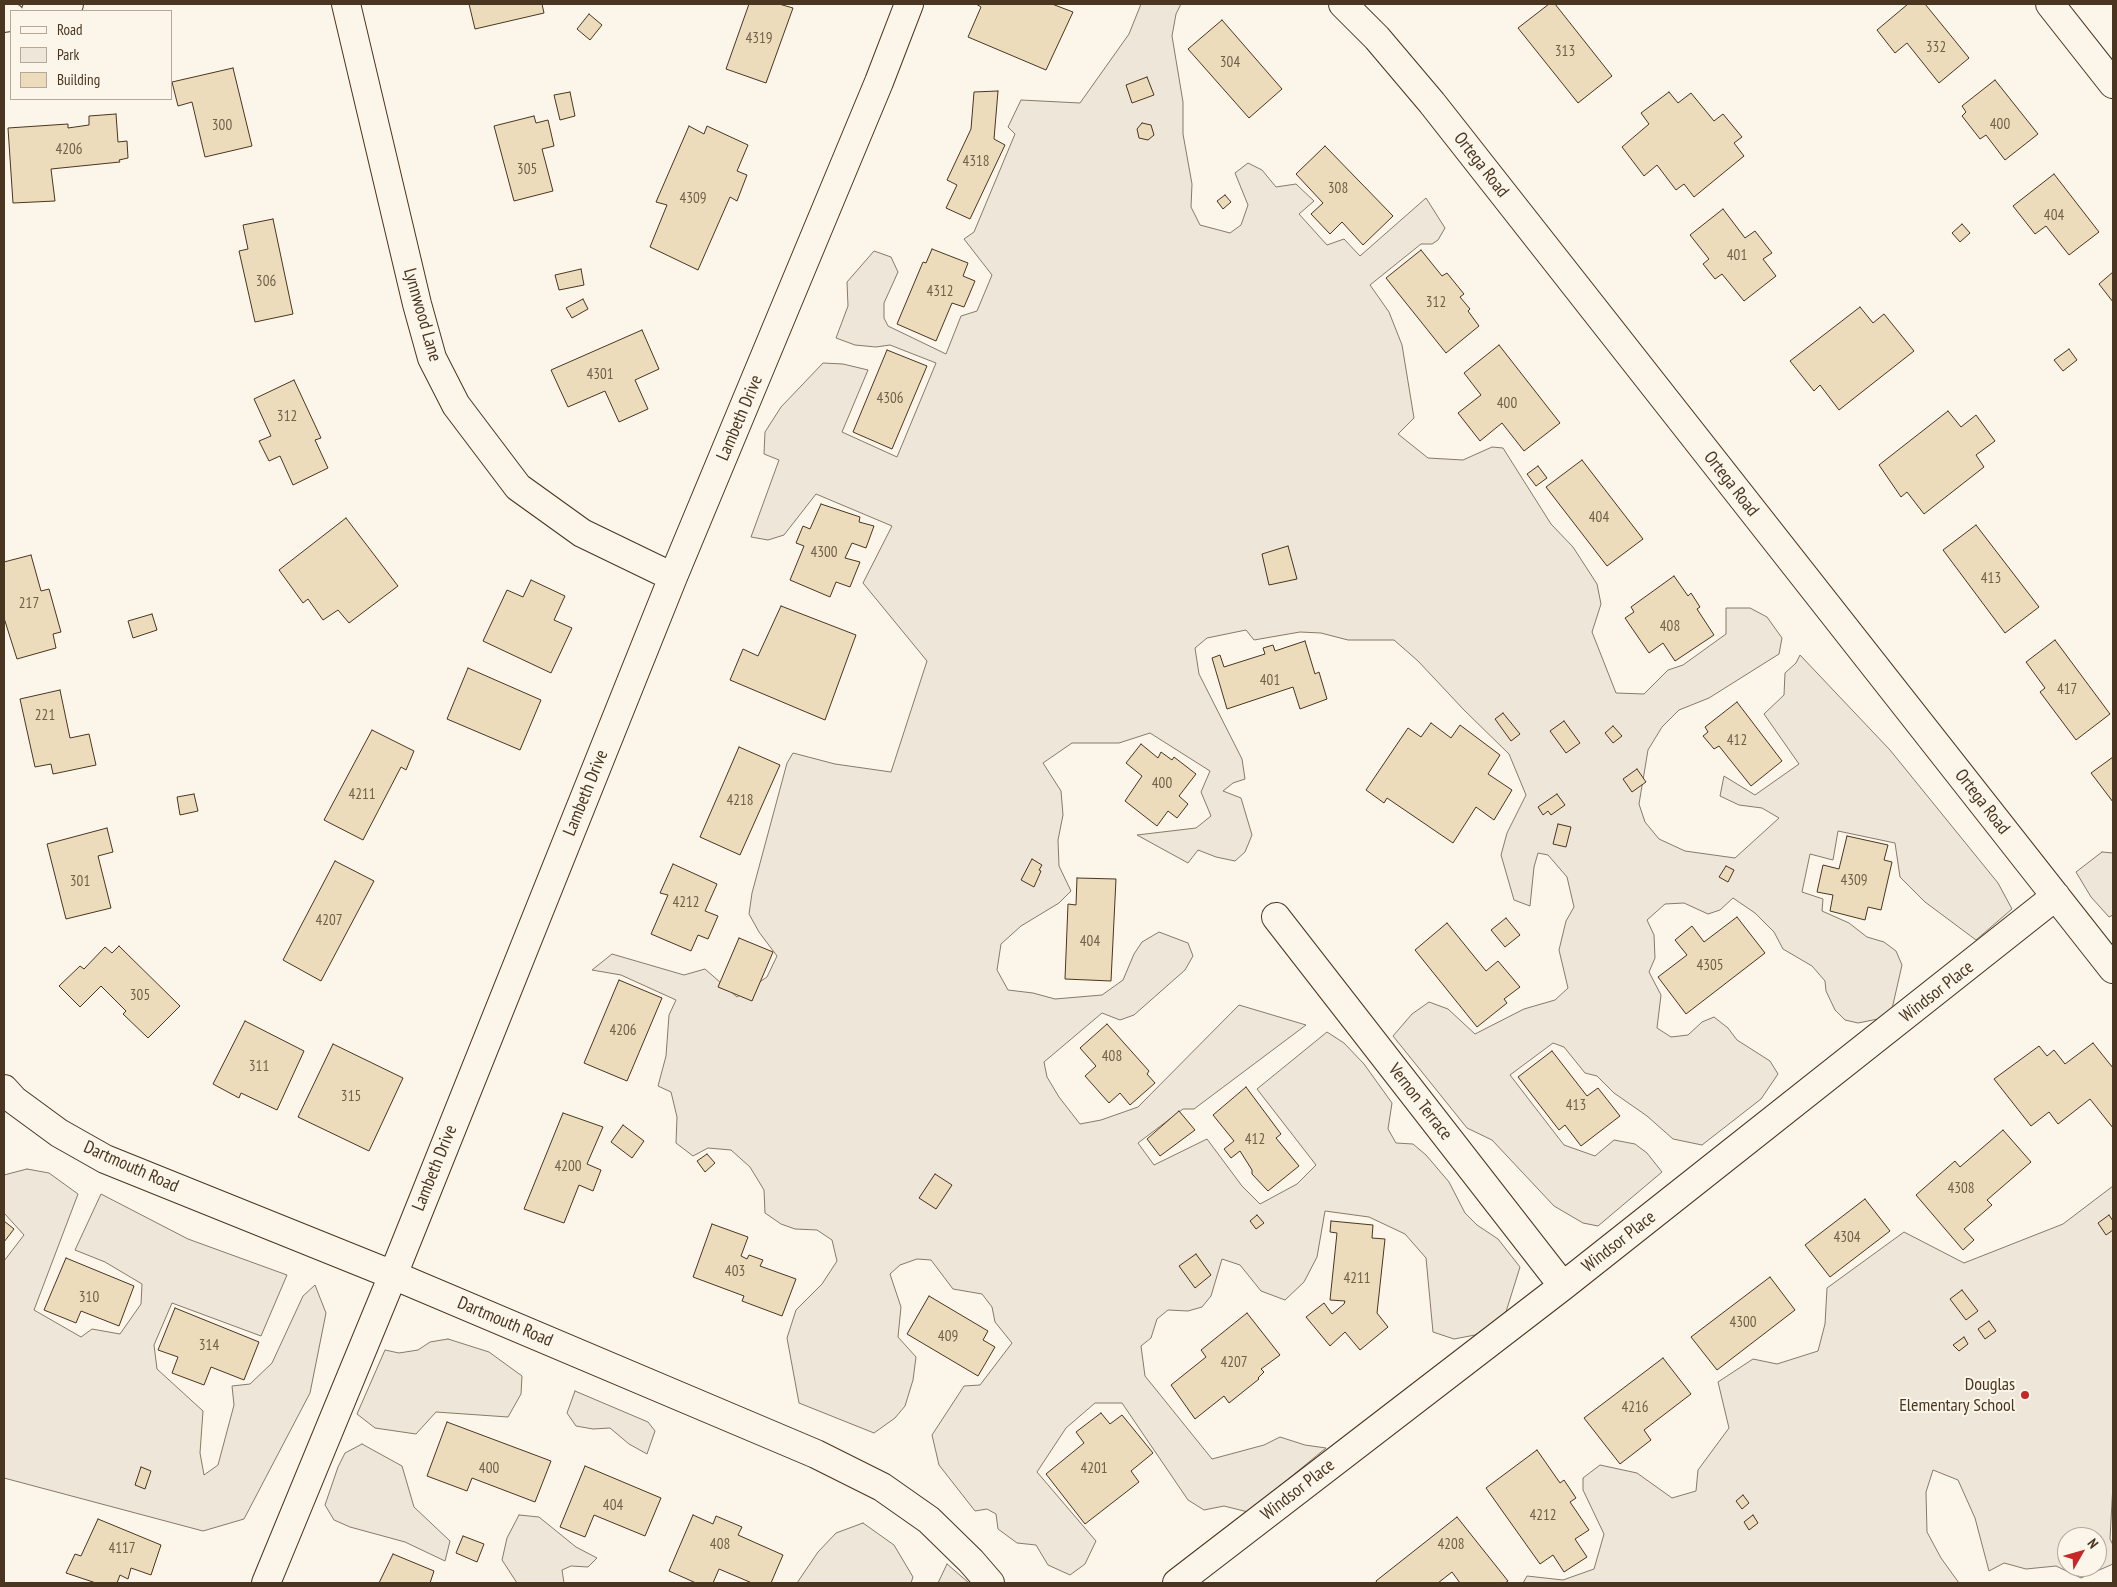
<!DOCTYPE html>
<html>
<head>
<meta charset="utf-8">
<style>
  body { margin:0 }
  #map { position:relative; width:2117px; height:1587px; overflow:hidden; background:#fbf6e9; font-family:"PT Sans Narrow",sans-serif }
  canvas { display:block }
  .frame { position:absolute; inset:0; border:5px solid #4a3520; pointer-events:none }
  .legend { position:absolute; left:10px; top:10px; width:162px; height:90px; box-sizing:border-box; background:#fbf6e9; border:1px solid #b4a999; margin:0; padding:6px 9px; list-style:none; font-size:15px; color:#4a3520 }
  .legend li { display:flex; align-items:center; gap:10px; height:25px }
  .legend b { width:25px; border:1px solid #b4a999 }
  .north { position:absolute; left:2057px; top:1527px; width:50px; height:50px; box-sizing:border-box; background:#fbf6e9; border:1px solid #b4a999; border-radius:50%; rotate:52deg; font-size:14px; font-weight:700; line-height:20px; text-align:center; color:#4a3520 }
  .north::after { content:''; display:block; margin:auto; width:18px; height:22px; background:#c62828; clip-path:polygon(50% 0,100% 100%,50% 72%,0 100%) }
</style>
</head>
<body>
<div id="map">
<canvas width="2117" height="1587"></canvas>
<div class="frame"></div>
<ul class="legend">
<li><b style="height:6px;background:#fbf6e9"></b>Road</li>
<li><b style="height:14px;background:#ede6d9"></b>Park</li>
<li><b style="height:14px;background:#ecdcbc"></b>Building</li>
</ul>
<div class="north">N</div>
</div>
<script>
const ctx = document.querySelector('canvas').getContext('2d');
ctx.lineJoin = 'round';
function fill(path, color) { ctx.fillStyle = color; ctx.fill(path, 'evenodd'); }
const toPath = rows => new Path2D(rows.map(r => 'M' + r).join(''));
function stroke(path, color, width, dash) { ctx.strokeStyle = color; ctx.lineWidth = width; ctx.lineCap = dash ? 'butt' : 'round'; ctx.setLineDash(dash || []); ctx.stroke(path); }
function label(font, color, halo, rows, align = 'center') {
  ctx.font = font + ' "PT Sans Narrow",sans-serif'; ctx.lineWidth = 4; ctx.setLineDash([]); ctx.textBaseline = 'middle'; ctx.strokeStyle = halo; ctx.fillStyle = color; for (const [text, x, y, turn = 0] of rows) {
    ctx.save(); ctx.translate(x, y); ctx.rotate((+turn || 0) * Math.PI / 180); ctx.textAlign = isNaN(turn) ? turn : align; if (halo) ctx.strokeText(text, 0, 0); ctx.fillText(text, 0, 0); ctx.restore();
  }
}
const green = toPath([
  [1141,4,1181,4,1176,14,1172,36,1183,102,1183,134,1192,184,1191,207,1200,225,1230,233,1241,225,1248,205,1235,173,1248,163,1262,170,1276,187,1296,184,1314,201,1299,214,1327,245,1344,239,1360,256,1426,198,1445,228,1438,240,1432,244,1421,244,1370,285,1389,312,1402,345,1414,418,1398,434,1428,458,1463,460,1492,447,1503,448,1551,524,1573,547,1597,584,1601,604,1592,632,1616,693,1644,694,1668,670,1683,665,1726,634,1726,608,1750,608,1767,617,1782,638,1779,654,1709,698,1679,710,1662,727,1648,750,1639,804,1645,822,1659,839,1685,851,1735,858,1779,818,1762,808,1739,805,1720,796,1724,776,1755,795,1799,764,1764,714,1784,695,1785,673,1796,663,1800,655,1890,750,1998,883,2012,909,1976,940,1925,902,1900,877,1895,843,1838,831,1833,860,1810,854,1802,892,1823,899,1822,911,1849,923,1867,937,1884,942,1896,951,1902,965,1892,1009,1878,1019,1858,1023,1845,1020,1835,1010,1826,991,1825,981,1812,966,1783,949,1774,932,1755,913,1733,898,1720,910,1708,914,1684,903,1665,904,1647,920,1654,935,1655,958,1649,972,1661,995,1657,1028,1671,1037,1688,1035,1702,1022,1714,1017,1728,1028,1737,1040,1770,1061,1778,1074,1761,1099,1702,1145,1673,1139,1647,1116,1614,1093,1597,1076,1585,1073,1564,1047,1553,1043,1510,1075,1564,1145,1595,1156,1614,1140,1635,1144,1647,1153,1662,1172,1598,1226,1583,1223,1554,1206,1492,1140,1467,1128,1393,1036,1412,1014,1429,1002,1448,1009,1475,1034,1524,1009,1555,1000,1568,988,1559,950,1566,921,1574,907,1567,877,1548,855,1538,853,1534,867,1530,906,1514,900,1501,855,1507,833,1526,795,1509,754,1464,710,1418,661,1394,640,1348,640,1321,633,1300,632,1254,640,1246,630,1207,638,1195,648,1199,674,1242,759,1245,779,1233,783,1223,791,1241,798,1252,835,1245,852,1235,861,1216,857,1198,850,1188,863,1137,835,1196,828,1211,816,1201,792,1210,771,1150,733,1119,743,1072,743,1043,763,1061,791,1063,815,1058,840,1059,866,1071,891,1059,903,1021,926,1001,944,997,970,1008,990,1033,993,1055,999,1102,995,1123,980,1134,954,1142,942,1159,932,1188,943,1193,956,1185,970,1134,1015,1120,1020,1102,1013,1044,1062,1047,1077,1059,1097,1080,1124,1101,1120,1138,1107,1239,1005,1306,1025,1194,1109,1183,1109,1138,1143,1154,1165,1207,1139,1242,1186,1260,1204,1297,1184,1316,1165,1257,1089,1327,1032,1344,1043,1364,1064,1392,1103,1388,1129,1396,1143,1413,1144,1426,1155,1449,1182,1465,1213,1477,1225,1498,1239,1520,1267,1505,1315,1475,1335,1454,1339,1433,1332,1426,1258,1405,1234,1369,1217,1325,1211,1317,1257,1304,1282,1285,1300,1261,1291,1240,1265,1222,1259,1211,1296,1202,1307,1188,1311,1168,1310,1157,1319,1151,1338,1141,1346,1145,1376,1212,1459,1264,1445,1280,1437,1305,1445,1326,1448,1248,1512,1224,1506,1204,1510,1188,1500,1122,1403,1095,1403,1066,1428,1037,1472,1096,1541,1085,1564,1070,1575,1048,1565,1036,1545,1017,1543,998,1529,996,1514,987,1509,975,1511,939,1465,932,1435,964,1386,980,1385,1012,1343,995,1322,992,1307,982,1294,953,1289,931,1260,917,1259,900,1265,890,1274,901,1307,898,1337,916,1357,913,1380,905,1406,895,1418,874,1433,799,1403,787,1338,796,1310,822,1284,837,1261,832,1240,817,1230,795,1229,781,1224,765,1213,764,1190,750,1167,731,1150,708,1148,693,1156,676,1143,677,1117,671,1092,658,1086,666,1056,669,1015,676,1000,621,975,592,970,612,954,684,975,705,969,737,997,767,977,777,956,759,932,749,914,752,893,787,763,793,753,835,764,891,772,927,661,863,583,892,526,816,494,784,535,768,540,751,537,779,460,764,454,765,432,781,407,823,363,843,364,868,370,842,432,897,457,936,363,890,345,876,347,855,345,836,338,848,306,847,282,874,251,891,257,898,272,884,303,884,318,888,326,946,354,961,316,977,311,992,275,964,239,974,232,1015,134,1008,127,1021,100,1080,103,1129,34,1141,4],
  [2102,852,2113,853,2113,915,2109,917,2091,897,2076,872,2102,852],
  [27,1169,49,1173,78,1194,34,1310,81,1337,92,1329,120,1334,141,1304,142,1284,105,1262,75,1250,101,1194,188,1239,287,1275,261,1336,172,1303,154,1345,157,1369,203,1411,200,1453,204,1475,218,1465,234,1405,232,1386,250,1384,272,1363,303,1296,315,1285,326,1313,310,1393,244,1519,203,1531,4,1478,4,1261,24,1235,4,1213,4,1175,27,1169],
  [2113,1186,2113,1484,2110,1539,2113,1545,2113,1564,2081,1578,2056,1566,2026,1569,2004,1563,1989,1571,1975,1518,1958,1480,1933,1470,1926,1492,1927,1532,1941,1558,1959,1583,1523,1583,1527,1576,1563,1580,1594,1569,1604,1534,1583,1490,1583,1478,1600,1465,1637,1473,1672,1498,1696,1491,1698,1470,1729,1428,1718,1382,1753,1359,1777,1364,1818,1351,1825,1324,1827,1288,1904,1232,1964,1263,2063,1224,2113,1186],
  [2067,1537,2097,1537,2097,1567,2067,1567,2067,1537],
  [448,1339,489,1352,522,1376,521,1394,508,1417,436,1412,416,1434,375,1428,357,1414,385,1350,399,1353,418,1350,430,1342,448,1339],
  [575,1391,648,1422,655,1431,647,1454,629,1444,610,1428,593,1429,576,1426,567,1413,575,1391],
  [362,1444,402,1466,414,1507,450,1541,445,1561,405,1542,350,1527,334,1520,325,1505,338,1467,345,1453,362,1444],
  [519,1515,539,1517,576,1547,597,1558,588,1567,571,1566,562,1570,564,1583,517,1583,502,1560,507,1538,519,1515],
  [863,1523,894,1545,913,1577,911,1583,797,1583,818,1552,836,1533,863,1523],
  [947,1564,969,1583,938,1583,947,1564]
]);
fill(green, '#ede6d9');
stroke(green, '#887966', 1);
const building = toPath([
  [469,4,542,4,544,13,475,29,469,4],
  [749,4,779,4,793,8,766,83,726,69,749,4],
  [976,4,1052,4,1073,12,1046,70,968,37,981,7,976,4],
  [1549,4,1555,4,1612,76,1578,103,1518,28,1549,4],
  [1908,4,1925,4,1969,58,1939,83,1907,43,1895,53,1877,30,1908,4],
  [589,14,602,25,590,40,577,29,589,14],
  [1222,20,1282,89,1249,118,1188,49,1222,20],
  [233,68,252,146,205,157,192,102,178,106,172,82,233,68],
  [1147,77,1154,95,1132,103,1126,85,1147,77],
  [1995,80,2038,134,2005,160,1986,135,1980,139,1962,116,1966,112,1962,106,1995,80],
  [998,91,994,139,1005,145,970,219,946,208,957,185,947,180,971,129,974,92,998,91],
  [570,92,575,116,560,120,554,95,570,92],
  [1669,92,1678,103,1691,93,1714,121,1723,114,1742,137,1734,143,1744,156,1694,197,1684,184,1676,190,1657,165,1644,176,1622,147,1649,124,1641,113,1669,92],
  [116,114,118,142,127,141,128,158,119,160,120,162,51,169,55,201,13,203,8,128,68,124,68,128,89,125,89,116,116,114],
  [534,116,536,123,548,120,554,146,542,149,553,191,514,201,494,126,534,116],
  [1142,123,1151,125,1154,135,1148,140,1139,138,1137,129,1142,123],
  [689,126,704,134,707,126,748,145,737,171,747,175,737,201,730,197,698,270,650,247,667,205,656,202,689,126],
  [1325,146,1393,216,1363,245,1342,222,1330,234,1311,214,1323,203,1296,174,1325,146],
  [2054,174,2099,232,2069,255,2046,226,2035,234,2013,206,2054,174],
  [1225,195,1231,202,1223,209,1217,201,1225,195],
  [1723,209,1745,238,1755,231,1772,253,1763,259,1776,276,1744,301,1722,274,1715,279,1703,264,1709,259,1690,235,1723,209],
  [273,219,293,314,255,322,239,251,248,249,243,225,273,219],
  [1962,224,1970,233,1960,242,1952,233,1962,224],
  [932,249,968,263,963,276,975,281,964,307,952,303,936,341,897,324,923,262,926,263,932,249],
  [1421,250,1442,276,1447,273,1464,294,1460,297,1470,309,1468,311,1479,326,1446,353,1386,278,1421,250],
  [581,269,584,285,559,290,555,275,581,269],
  [2113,272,2113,302,2099,284,2113,272],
  [583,299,588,309,572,318,566,308,583,299],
  [1860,307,1873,323,1884,314,1914,351,1839,410,1820,385,1814,391,1790,361,1860,307],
  [642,330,659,369,635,380,648,409,619,422,605,391,568,407,551,370,642,330],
  [1499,345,1560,423,1524,451,1502,423,1480,441,1458,413,1481,395,1464,373,1499,345],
  [2069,349,2077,360,2063,371,2054,360,2069,349],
  [887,350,927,366,892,449,853,432,887,350],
  [294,380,321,438,315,440,328,468,293,485,280,456,269,461,259,441,271,436,254,399,294,380],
  [1948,411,1961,427,1976,415,1995,441,1976,455,1984,467,1924,514,1907,492,1901,497,1879,465,1948,411],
  [1582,460,1643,539,1607,566,1546,487,1582,460],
  [1538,466,1547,478,1536,486,1527,474,1538,466],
  [821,504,860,517,859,522,874,526,866,548,852,543,845,558,860,562,850,587,836,582,830,597,790,580,804,546,796,543,803,526,810,529,821,504],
  [346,518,398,586,349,623,338,610,323,620,308,599,303,603,279,570,346,518],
  [1976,525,2039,607,2005,633,1943,550,1976,525],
  [1288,546,1297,579,1269,585,1262,554,1288,546],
  [31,555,41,591,49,589,61,632,53,634,56,648,17,659,4,618,4,562,31,555],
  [1674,576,1688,596,1691,593,1700,607,1697,609,1714,635,1675,661,1663,643,1649,653,1625,618,1634,612,1631,607,1674,576],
  [531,580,565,596,554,620,572,628,551,673,483,641,507,590,523,597,531,580],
  [781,606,856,635,825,720,730,680,743,649,758,656,781,606],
  [152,614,157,630,133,638,128,621,152,614],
  [2055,640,2110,714,2076,740,2040,692,2045,688,2026,662,2055,640],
  [1305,641,1315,674,1319,672,1327,699,1300,709,1293,687,1227,709,1212,658,1220,655,1224,667,1265,654,1263,648,1273,645,1275,651,1305,641],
  [468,668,541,700,520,750,447,719,468,668],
  [60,690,70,738,89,734,96,765,53,774,51,764,35,767,20,699,60,690],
  [1737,702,1782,761,1751,786,1719,746,1714,749,1703,736,1708,732,1705,727,1737,702],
  [1503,713,1520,734,1511,741,1495,719,1503,713],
  [1564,721,1580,743,1566,753,1550,731,1564,721],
  [1431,723,1451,738,1460,725,1500,755,1488,774,1512,790,1494,820,1476,807,1453,843,1387,798,1384,803,1366,790,1408,728,1421,737,1431,723],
  [1613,726,1622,736,1613,743,1605,733,1613,726],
  [372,730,414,751,406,770,401,767,363,840,324,820,372,730],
  [1141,744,1158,758,1161,752,1172,760,1174,757,1196,774,1179,796,1188,804,1177,818,1168,811,1157,826,1125,801,1142,776,1126,763,1141,744],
  [739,747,780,765,740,855,700,837,739,747],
  [2113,757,2113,802,2091,773,2113,757],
  [1637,769,1646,782,1632,792,1623,779,1637,769],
  [194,794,198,811,180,815,177,797,194,794],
  [1557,794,1565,805,1551,815,1548,811,1543,815,1538,807,1557,794],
  [1558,824,1571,827,1566,847,1553,844,1558,824],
  [107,828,113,852,98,856,111,908,66,919,47,844,107,828],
  [1847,836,1888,845,1884,860,1892,862,1881,910,1868,907,1865,920,1830,911,1833,895,1817,892,1823,865,1839,869,1847,836],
  [1032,859,1042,865,1039,870,1041,871,1034,887,1021,880,1032,859],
  [335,861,374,881,321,981,283,960,335,861],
  [673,864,717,884,705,911,718,916,708,939,698,935,691,951,651,934,668,895,660,893,673,864],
  [1726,866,1734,870,1728,882,1719,877,1726,866],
  [1077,878,1116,879,1111,981,1065,979,1068,904,1076,905,1077,878],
  [1737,917,1765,953,1686,1014,1658,977,1687,955,1675,940,1692,926,1704,942,1737,917],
  [1506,918,1520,935,1505,947,1491,930,1506,918],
  [1447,923,1486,971,1498,961,1520,987,1504,999,1507,1003,1477,1027,1415,950,1447,923],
  [739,938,773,952,752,1001,718,987,739,938],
  [119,946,180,1006,148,1038,123,1014,126,1011,101,986,80,1007,59,986,80,966,84,969,105,947,112,953,119,946],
  [619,980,662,998,627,1081,584,1063,619,980],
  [245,1021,304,1051,277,1110,241,1093,239,1098,213,1084,245,1021],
  [1107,1024,1149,1071,1147,1074,1155,1083,1130,1105,1120,1093,1109,1103,1085,1076,1096,1066,1080,1048,1107,1024],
  [2093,1043,2113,1068,2113,1128,2090,1099,2058,1124,2049,1112,2031,1126,1994,1079,2039,1046,2047,1056,2054,1050,2065,1064,2093,1043],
  [333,1044,403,1078,369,1151,298,1117,333,1044],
  [1552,1051,1587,1096,1598,1088,1620,1116,1581,1146,1565,1125,1559,1130,1518,1077,1552,1051],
  [1246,1087,1281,1134,1276,1138,1299,1166,1268,1191,1252,1174,1252,1170,1240,1151,1231,1158,1224,1149,1234,1141,1213,1115,1246,1087],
  [1179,1111,1195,1130,1160,1156,1147,1139,1179,1111],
  [563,1113,603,1127,587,1164,601,1170,593,1191,579,1185,564,1223,524,1209,563,1113],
  [623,1125,644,1141,632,1158,611,1142,623,1125],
  [2003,1130,2031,1162,1987,1200,1992,1205,1964,1229,1974,1240,1963,1250,1916,1195,1955,1161,1960,1167,2003,1130],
  [707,1154,715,1163,705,1172,697,1161,707,1154],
  [935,1174,952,1185,936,1209,919,1198,935,1174],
  [1865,1199,1890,1231,1830,1277,1805,1245,1865,1199],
  [1257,1215,1264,1223,1256,1229,1250,1221,1257,1215],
  [2109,1215,2113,1221,2113,1230,2106,1235,2098,1223,2109,1215],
  [4,1221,14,1229,4,1242,4,1221],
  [1331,1221,1373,1225,1372,1238,1385,1239,1377,1313,1388,1327,1360,1350,1345,1332,1330,1346,1306,1317,1324,1303,1332,1314,1344,1304,1345,1301,1330,1300,1337,1233,1330,1232,1331,1221],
  [712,1224,748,1237,741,1256,747,1259,749,1255,763,1260,760,1266,796,1279,782,1316,742,1301,744,1296,693,1277,712,1224],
  [1196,1254,1211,1275,1195,1288,1179,1266,1196,1254],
  [66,1258,134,1286,119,1326,81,1311,76,1323,44,1310,66,1258],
  [1770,1277,1795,1310,1717,1370,1691,1337,1770,1277],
  [1962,1290,1978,1311,1966,1320,1950,1299,1962,1290],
  [929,1296,988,1331,983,1340,995,1347,978,1376,907,1334,929,1296],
  [175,1308,259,1342,244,1380,211,1367,204,1385,172,1373,178,1357,158,1350,175,1308],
  [1247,1313,1280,1355,1261,1369,1264,1372,1258,1378,1259,1379,1229,1403,1224,1396,1195,1419,1171,1385,1206,1357,1201,1350,1247,1313],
  [1989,1321,1996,1331,1985,1339,1978,1329,1989,1321],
  [1964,1337,1968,1344,1959,1351,1953,1345,1964,1337],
  [1663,1358,1691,1394,1644,1430,1651,1440,1620,1464,1584,1418,1663,1358],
  [1101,1413,1110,1424,1122,1415,1153,1453,1131,1471,1139,1482,1085,1524,1046,1474,1084,1443,1076,1432,1101,1413],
  [447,1422,551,1461,535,1502,472,1478,467,1491,427,1476,447,1422],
  [1537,1450,1560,1483,1564,1480,1576,1498,1570,1502,1589,1530,1575,1539,1587,1557,1564,1572,1553,1555,1540,1564,1486,1488,1537,1450],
  [585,1466,661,1498,645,1536,594,1515,585,1537,560,1527,585,1466],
  [141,1467,151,1471,145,1489,135,1485,141,1467],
  [1743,1495,1749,1503,1742,1509,1736,1501,1743,1495],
  [693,1515,713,1524,716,1516,742,1527,738,1535,783,1555,771,1583,752,1583,719,1569,713,1583,696,1583,669,1571,693,1515],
  [1753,1515,1758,1523,1749,1530,1744,1522,1753,1515],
  [1457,1517,1508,1581,1505,1583,1460,1583,1452,1572,1438,1583,1377,1583,1376,1581,1457,1517],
  [98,1519,161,1545,151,1575,131,1568,128,1579,120,1575,117,1583,96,1583,66,1573,75,1554,81,1556,98,1519],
  [463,1536,484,1544,477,1562,456,1553,463,1536],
  [393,1554,434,1571,430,1583,379,1583,393,1554]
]);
fill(building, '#ecdcbc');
stroke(building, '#4a3520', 1);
const minor = toPath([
  [346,4,417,304,432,358,456,405,518,487,582,533,673,577],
  [1343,4,1377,38,1432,103,2113,969],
  [2050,4,2113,84],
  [36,11,69,4],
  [4,18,11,17],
  [1276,917,1563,1286],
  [4,1089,14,1100,59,1133,105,1159,393,1275,816,1454,882,1487,929,1520,971,1561,990,1583],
  [266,1583,393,1275,673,577,879,82,909,4],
  [1177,1583,1563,1286,2056,896]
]);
stroke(minor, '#4a3520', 30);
stroke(minor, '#fbf6e9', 28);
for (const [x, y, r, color] of [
  [2025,1395,5,"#c62828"]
]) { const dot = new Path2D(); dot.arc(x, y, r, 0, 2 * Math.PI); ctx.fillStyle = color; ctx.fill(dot); stroke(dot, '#fbf6e9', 2); }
label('15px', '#725f47', null, [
  ["4319",759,39],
  ["332",1936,48],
  ["313",1565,52],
  ["304",1230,63],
  ["400",2000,125],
  ["300",222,126],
  ["4206",69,150],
  ["4318",976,162],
  ["305",527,170],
  ["308",1338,189],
  ["4309",693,199],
  ["404",2054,216],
  ["401",1737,256],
  ["306",266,282],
  ["4312",940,292],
  ["312",1436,303],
  ["4301",600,375],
  ["4306",890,399],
  ["400",1507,404],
  ["312",287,417],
  ["404",1599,518],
  ["4300",824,553],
  ["413",1991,579],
  ["217",29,604],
  ["408",1670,627],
  ["401",1270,681],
  ["417",2067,690],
  ["221",45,716],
  ["412",1737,741],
  ["400",1162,784],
  ["4211",362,795],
  ["4218",740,801],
  ["4309",1854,881],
  ["301",80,882],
  ["4212",686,903],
  ["4207",329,921],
  ["404",1090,942],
  ["4305",1710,966],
  ["305",140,996],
  ["4206",623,1031],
  ["408",1112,1057],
  ["311",259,1067],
  ["315",351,1097],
  ["413",1576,1106],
  ["412",1255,1140],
  ["4200",568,1167],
  ["4308",1961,1189],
  ["4304",1847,1238],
  ["403",735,1272],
  ["4211",1357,1279],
  ["310",89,1298],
  ["4300",1743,1323],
  ["409",948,1337],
  ["314",209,1346],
  ["4207",1234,1363],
  ["4216",1635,1408],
  ["400",489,1469],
  ["4201",1094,1469],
  ["404",613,1506],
  ["4212",1543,1516],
  ["408",720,1545],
  ["4208",1451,1545],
  ["4117",122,1549]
]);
label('18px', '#4a3520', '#fbf6e9', [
  ["Ortega Road",1481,165,52],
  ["Lynnwood Lane",422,315,74],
  ["Lambeth Drive",740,418,-67],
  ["Ortega Road",1731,484,52],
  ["Lambeth Drive",586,793,-68],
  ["Ortega Road",1982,802,52],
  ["Windsor Place",1937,992,-38],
  ["Vernon Terrace",1420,1102,52],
  ["Dartmouth Road",131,1167,24],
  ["Lambeth Drive",435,1168,-68],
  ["Windsor Place",1619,1242,-38],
  ["Dartmouth Road",505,1322,23],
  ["Windsor Place",1298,1490,-38]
]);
label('18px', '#4a3520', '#fbf6e9', [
  ["Douglas",2015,1385],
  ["Elementary School",2015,1406]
], 'right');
</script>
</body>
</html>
